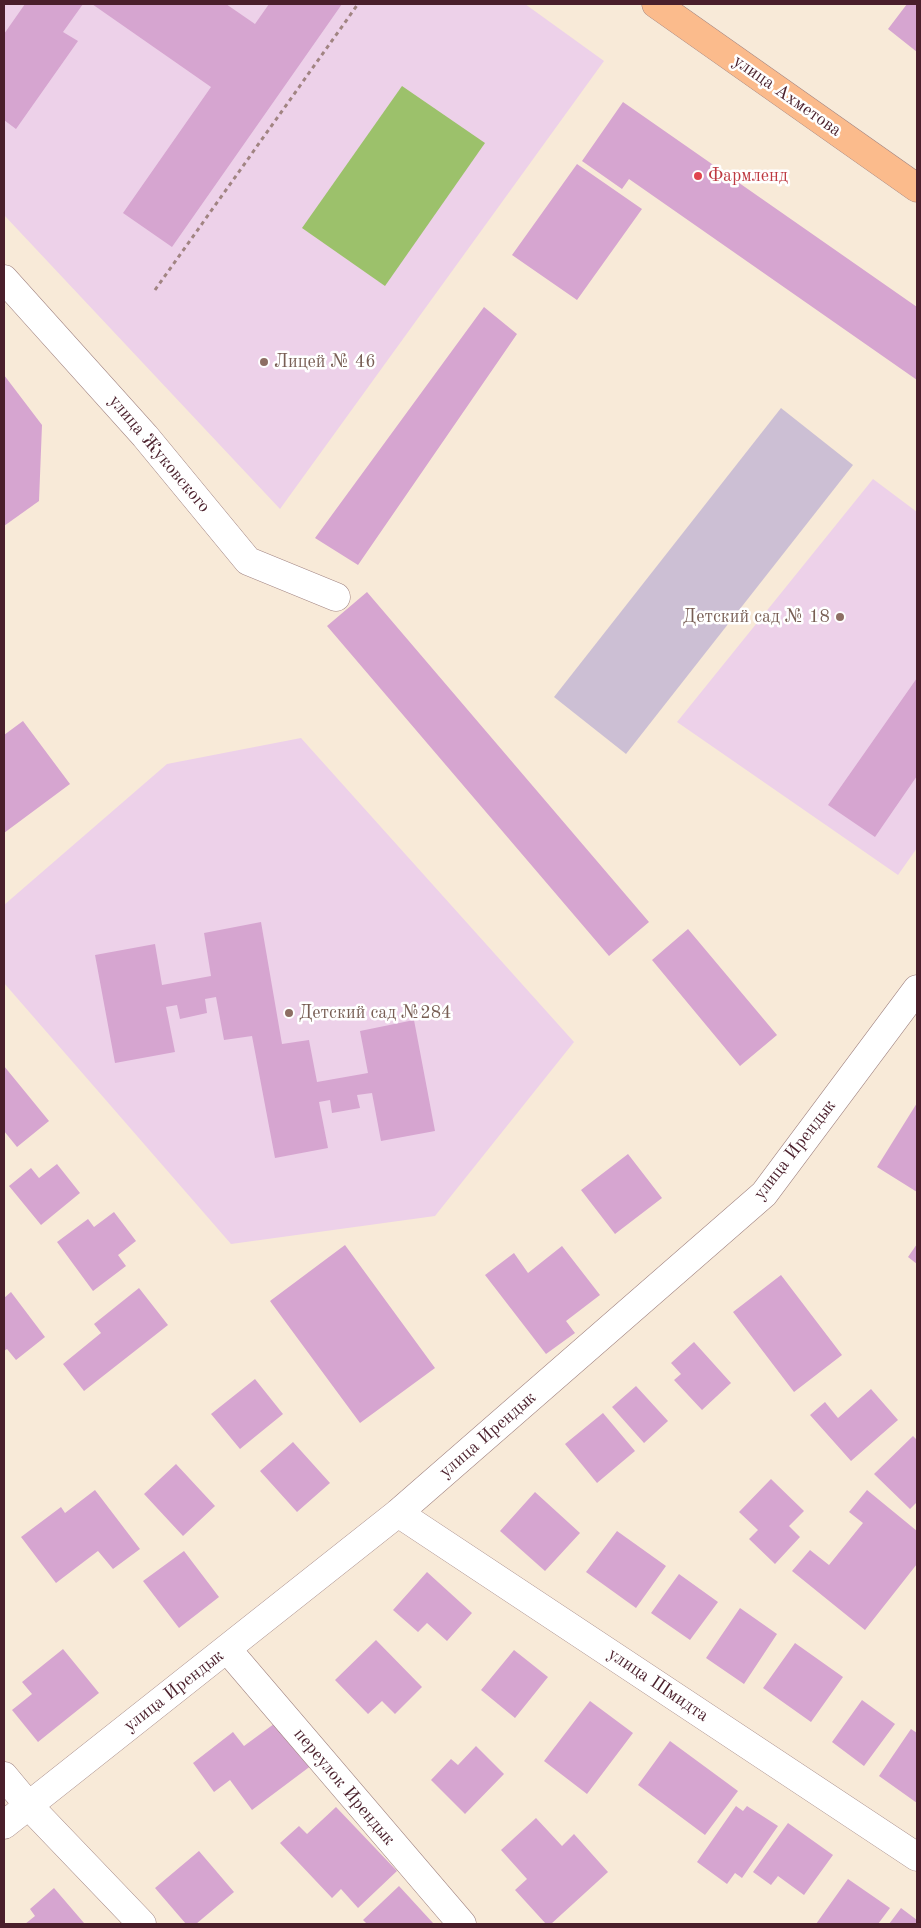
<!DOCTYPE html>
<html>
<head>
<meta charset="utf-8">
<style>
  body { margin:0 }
  #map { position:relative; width:921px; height:1928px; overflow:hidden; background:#f8ead8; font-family:"Old Standard TT",serif }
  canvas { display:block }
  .frame { position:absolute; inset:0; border:5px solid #4a1f2b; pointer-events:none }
</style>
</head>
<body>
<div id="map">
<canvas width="921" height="1928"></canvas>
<div class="frame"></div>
</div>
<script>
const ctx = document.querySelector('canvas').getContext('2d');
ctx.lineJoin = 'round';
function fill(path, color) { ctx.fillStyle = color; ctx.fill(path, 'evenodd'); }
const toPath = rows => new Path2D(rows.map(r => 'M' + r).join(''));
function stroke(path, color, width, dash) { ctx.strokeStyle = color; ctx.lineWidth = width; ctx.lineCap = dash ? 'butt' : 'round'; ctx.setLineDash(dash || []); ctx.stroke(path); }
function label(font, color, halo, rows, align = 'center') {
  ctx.font = font + ' "Old Standard TT",serif'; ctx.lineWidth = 5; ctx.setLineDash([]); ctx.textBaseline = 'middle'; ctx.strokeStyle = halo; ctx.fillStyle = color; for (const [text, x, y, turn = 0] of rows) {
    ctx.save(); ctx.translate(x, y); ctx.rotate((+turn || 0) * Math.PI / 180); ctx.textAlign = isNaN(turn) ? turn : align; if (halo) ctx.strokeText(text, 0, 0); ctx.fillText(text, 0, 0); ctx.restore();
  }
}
fill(toPath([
  [4,4,525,4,604,61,280,509,4,215],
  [873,479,917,512,917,848,898,875,677,722],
  [301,738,574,1042,435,1216,231,1244,4,983,4,905,167,764]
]), '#edd1e9');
fill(toPath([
  [781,408,853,465,626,754,554,697]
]), '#ccbfd4');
fill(toPath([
  [402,86,485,143,385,286,302,228]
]), '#9cc16b');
fill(toPath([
  [25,4,83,4,63,32,78,41,16,129,4,120,4,34],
  [92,4,226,4,255,24,269,4,342,4,172,247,123,213,211,87],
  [907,4,917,4,917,52,888,29],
  [623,102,917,307,917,380,629,179,622,189,582,161],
  [577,164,642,209,577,300,512,255],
  [484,307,517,334,358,565,315,538],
  [4,375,42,425,39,501,4,526],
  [367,592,649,922,609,956,327,626],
  [917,678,917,776,875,837,828,805],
  [23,721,70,784,4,833,4,735],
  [261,922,282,1044,309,1040,317,1082,368,1073,360,1031,414,1020,435,1131,381,1141,372,1093,357,1095,360,1108,332,1113,330,1100,319,1102,328,1148,275,1158,252,1036,224,1040,216,997,205,999,207,1013,180,1019,177,1005,166,1007,175,1052,115,1063,95,955,155,944,162,985,211,976,204,933],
  [688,929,777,1035,740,1066,652,960],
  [4,1066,49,1121,17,1147,4,1131],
  [917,1103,917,1192,877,1167],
  [628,1154,662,1198,615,1234,581,1190],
  [57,1164,80,1193,41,1225,9,1186,31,1168,39,1178],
  [114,1212,136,1241,118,1255,126,1266,93,1291,57,1242,88,1219,94,1227],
  [917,1244,917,1264,908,1257],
  [345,1245,435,1368,360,1423,270,1301],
  [562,1246,600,1295,566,1321,575,1333,546,1354,485,1275,514,1253,528,1273],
  [781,1275,842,1355,794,1392,733,1312],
  [139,1288,168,1325,84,1391,63,1364,101,1333,94,1324],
  [11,1292,45,1337,16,1360,7,1349,4,1351,4,1298],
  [694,1342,731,1383,702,1410,674,1380,681,1374,671,1363],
  [255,1379,283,1414,240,1449,211,1414],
  [636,1386,668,1421,644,1443,612,1407],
  [871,1389,898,1420,851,1461,810,1415,825,1402,838,1418],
  [603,1413,635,1451,597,1483,565,1444],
  [913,1436,917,1440,917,1502,910,1509,874,1474],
  [293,1442,330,1483,297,1512,260,1471],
  [176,1464,215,1506,183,1536,144,1494],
  [771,1479,804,1511,789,1526,800,1537,775,1564,749,1539,758,1530,739,1512],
  [95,1490,140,1549,113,1569,98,1551,56,1583,21,1537,61,1507,65,1513],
  [867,1490,917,1531,917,1564,865,1630,792,1571,810,1550,829,1565,863,1523,849,1512],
  [535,1492,580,1533,545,1571,500,1531],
  [617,1531,666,1566,636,1608,586,1572],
  [184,1551,219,1597,179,1628,143,1581],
  [427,1572,472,1613,447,1641,427,1623,418,1632,393,1610],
  [679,1574,718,1602,690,1640,651,1613],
  [740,1608,777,1634,744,1684,706,1658],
  [376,1640,422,1687,395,1714,382,1701,368,1714,335,1680],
  [795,1643,843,1677,811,1722,763,1688],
  [63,1649,99,1693,38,1742,12,1710,32,1694,22,1682],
  [514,1650,548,1677,515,1718,481,1690],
  [862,1700,895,1724,864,1766,832,1742],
  [590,1701,633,1733,587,1794,544,1761],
  [278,1721,312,1765,252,1810,230,1780,214,1792,193,1763,233,1732,244,1746],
  [911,1729,917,1733,917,1803,879,1776],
  [670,1741,738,1791,705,1835,638,1785],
  [476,1746,504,1774,465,1814,431,1780,451,1759,458,1765],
  [736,1806,743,1811,747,1806,778,1826,742,1878,735,1873,727,1884,697,1862],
  [336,1807,397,1871,358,1908,341,1889,332,1898,280,1843,299,1826,307,1834],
  [536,1818,562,1846,574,1834,608,1872,551,1924,546,1924,515,1890,527,1879,501,1850],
  [788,1823,833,1855,804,1895,778,1876,771,1885,753,1872],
  [199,1851,234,1892,196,1924,186,1924,155,1888],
  [848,1879,890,1908,878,1924,816,1924],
  [399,1886,433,1923,367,1924,363,1920],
  [54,1888,84,1923,25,1924,35,1916,30,1909],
  [901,1908,917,1920,917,1924,889,1924]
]), '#d6a5d0');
const minor = toPath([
  [4,279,145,436,248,561,336,597],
  [398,1513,917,1857],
  [227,1649,462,1924],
  [4,1776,29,1806,142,1924],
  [4,1825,398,1513,764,1194,917,989]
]);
const major = toPath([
  [656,4,917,188]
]);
stroke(minor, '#a18482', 29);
stroke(major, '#a18482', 29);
stroke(toPath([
  [155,290,358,4]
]), '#a18482', 3, [4, 4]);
stroke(minor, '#fff', 28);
stroke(major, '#fbbb8c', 28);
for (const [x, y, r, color] of [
  [698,176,5,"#e0444e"],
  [264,362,5,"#8d6e63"],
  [840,617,5,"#8d6e63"],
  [289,1013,5,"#8d6e63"]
]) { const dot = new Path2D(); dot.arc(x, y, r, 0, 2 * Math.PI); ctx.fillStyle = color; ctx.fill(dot); stroke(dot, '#fff', 2); }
label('18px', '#4a1f2b', '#fff', [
  ["улица Ахметова",787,96,35],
  ["улица Жуковского",159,454,50],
  ["улица Ирендык",795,1150,-52],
  ["улица Ирендык",488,1435,-41],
  ["улица Шмидта",658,1685,34],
  ["улица Ирендык",174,1691,-38],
  ["переулок Ирендык",344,1787,50]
]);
label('18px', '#be3a42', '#fff', [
  ["Фармленд",708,176]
], 'left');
label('18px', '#785e54', '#fff', [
  ["Лицей № 46",274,362],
  ["Детский сад № 18",830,617,"right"],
  ["Детский сад №284",299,1013]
], 'left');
</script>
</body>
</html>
